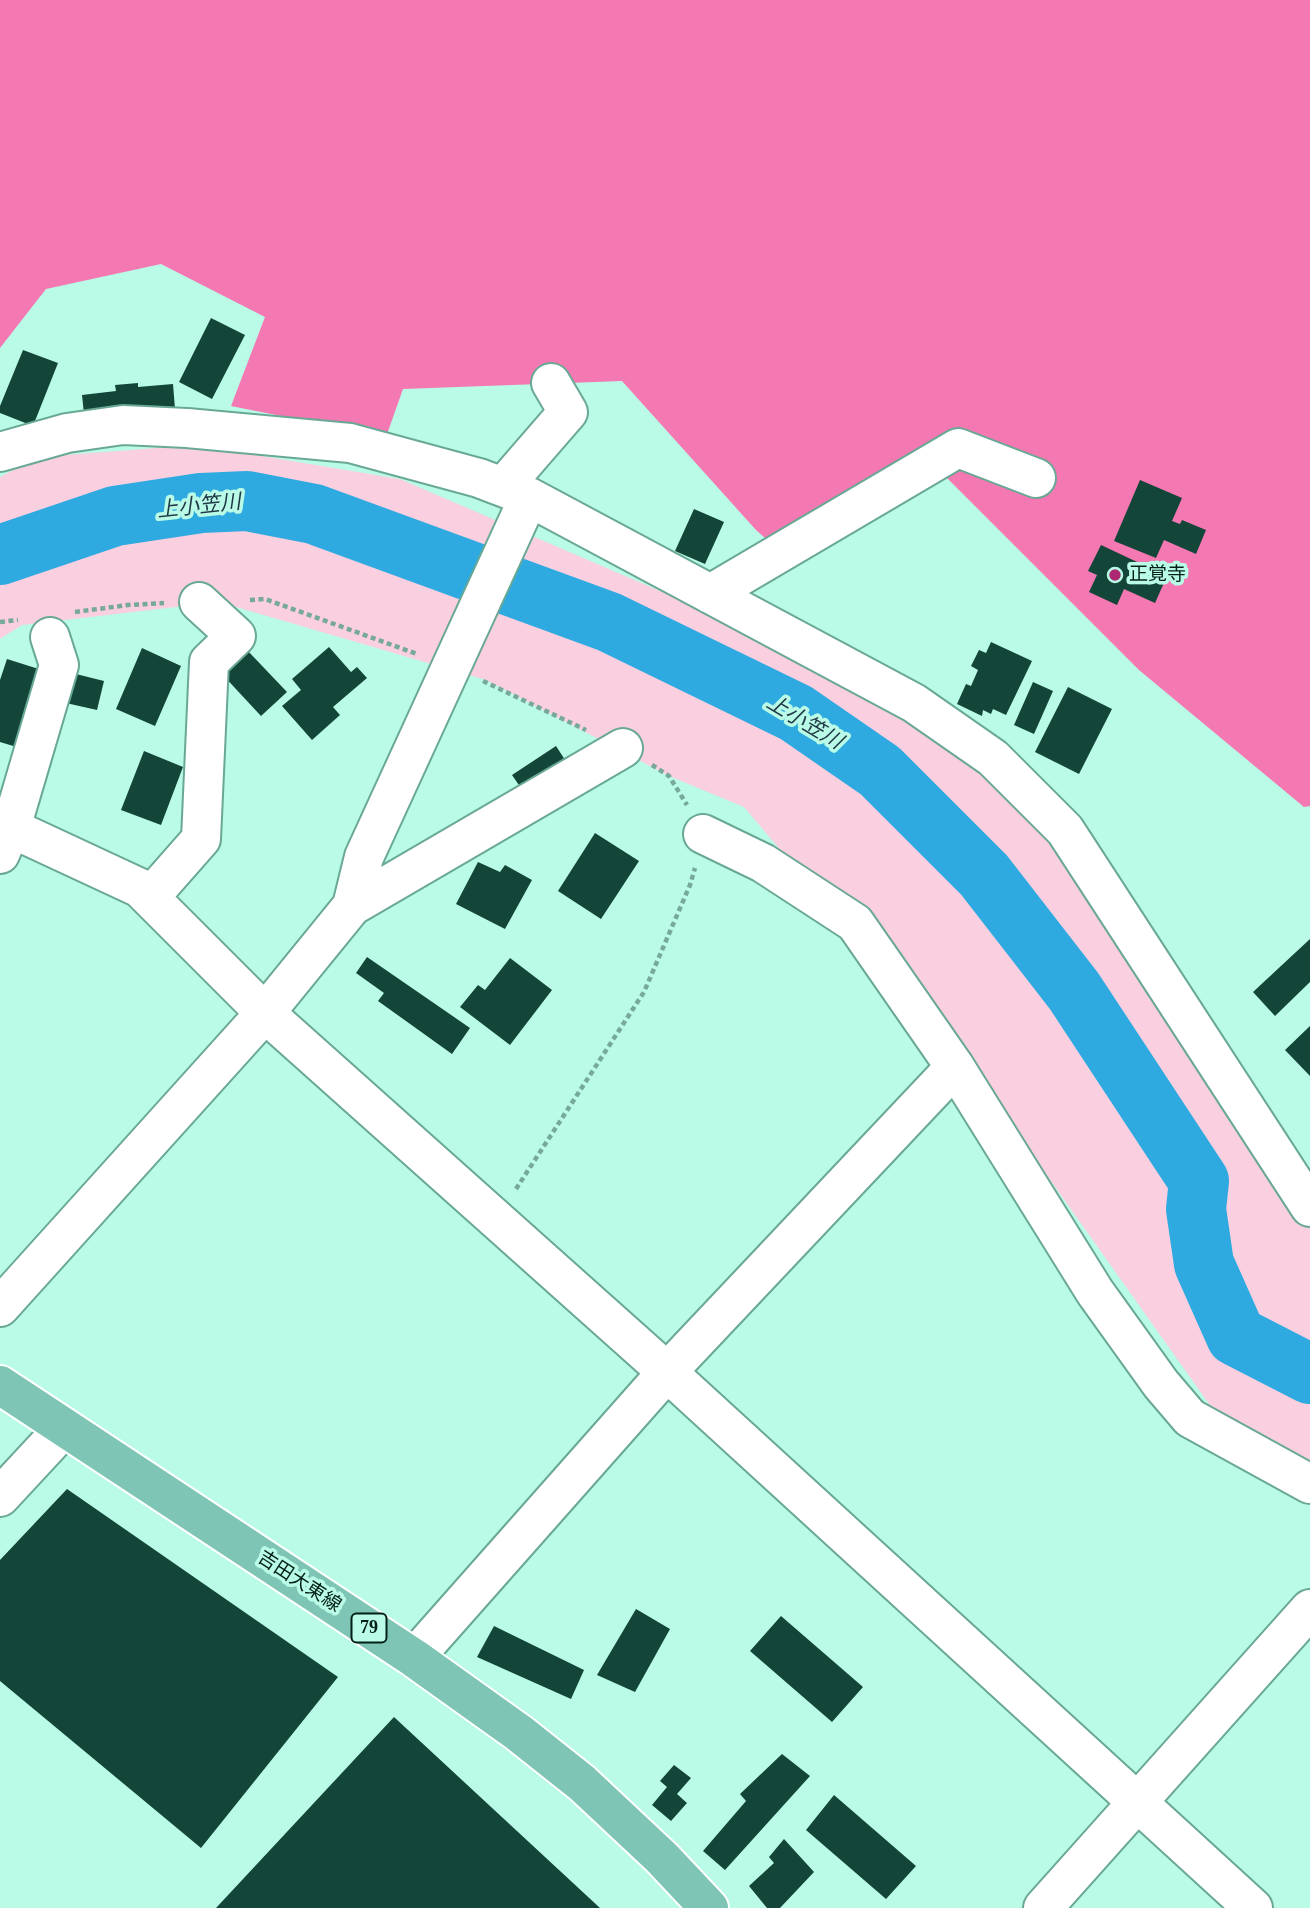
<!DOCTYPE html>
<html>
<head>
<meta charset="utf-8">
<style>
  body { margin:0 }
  canvas { display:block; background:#b9fbe6 }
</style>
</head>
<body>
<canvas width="1310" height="1908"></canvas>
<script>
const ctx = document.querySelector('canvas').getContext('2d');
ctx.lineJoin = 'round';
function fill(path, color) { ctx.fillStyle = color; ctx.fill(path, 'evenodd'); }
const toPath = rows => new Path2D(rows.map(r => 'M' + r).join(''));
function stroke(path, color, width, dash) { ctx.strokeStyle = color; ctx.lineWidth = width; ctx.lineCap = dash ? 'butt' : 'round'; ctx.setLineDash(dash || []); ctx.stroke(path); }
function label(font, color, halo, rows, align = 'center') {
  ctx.font = font + ' "Times New Roman","Noto Sans JP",serif'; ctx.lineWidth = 7; ctx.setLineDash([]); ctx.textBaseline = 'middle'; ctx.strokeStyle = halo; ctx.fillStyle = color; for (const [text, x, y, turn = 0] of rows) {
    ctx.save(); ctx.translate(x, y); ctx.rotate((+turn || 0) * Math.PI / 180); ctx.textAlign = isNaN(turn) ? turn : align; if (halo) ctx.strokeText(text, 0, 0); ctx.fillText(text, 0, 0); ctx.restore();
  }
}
fill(toPath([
  [196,445,400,479,890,690,993,758,1310,1209,1310,1476,1231,1435,1004,1115,744,807,669,776,486,680,219,602,22,625,0,639,0,477,38,457]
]), '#facfe0');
fill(toPath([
  [0,0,1310,0,1310,806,1304,807,1139,670,932,463,781,552,756,530,622,381,403,389,386,437,231,406,265,317,161,264,46,289,0,348]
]), '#f478b2');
stroke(toPath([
  [0,555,115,516,201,503,247,501,314,514,609,622,796,713,880,771,984,875,1074,991,1199,1181,1196,1209,1204,1264,1236,1336,1310,1374]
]), '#2eaae0', 60);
fill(toPath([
  [211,318,245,335,212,399,179,382],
  [23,350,58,363,33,426,0,413,0,406],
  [138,383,138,387,173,384,175,409,84,414,82,395,116,391,115,385],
  [1140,480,1182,498,1172,521,1180,524,1182,520,1206,530,1196,554,1164,540,1156,558,1114,541],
  [694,509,724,522,705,564,675,551],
  [1101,545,1167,576,1155,603,1124,589,1117,605,1089,592,1097,575,1088,571],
  [991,642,1032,661,1006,715,993,709,991,714,983,710,982,716,957,704,966,684,971,686,978,670,971,666,979,650,986,653],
  [329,647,351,672,357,667,367,678,333,707,340,715,312,740,282,706,301,690,292,679],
  [142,648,181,666,155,726,116,709],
  [246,649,287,692,261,716,221,673],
  [7,659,45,671,20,748,0,742,0,680],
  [64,671,104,681,97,710,57,701],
  [1033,682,1053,691,1034,734,1014,725],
  [1068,687,1112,709,1079,774,1035,752],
  [556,746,569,766,525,794,512,775],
  [144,751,183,767,161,825,121,810],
  [595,833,639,861,601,919,558,891],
  [478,862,500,872,505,865,532,880,505,929,456,904],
  [1310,939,1310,982,1275,1016,1253,992],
  [367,957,470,1028,452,1054,378,1001,384,993,356,973],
  [510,958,552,990,510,1045,460,1007,478,985,485,990],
  [1310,1026,1310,1076,1285,1050],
  [67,1489,338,1677,201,1848,0,1681,0,1560],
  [636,1609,670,1629,635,1692,597,1675],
  [781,1616,863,1687,832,1722,750,1651],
  [494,1626,584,1670,571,1699,477,1657],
  [394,1717,600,1908,216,1908],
  [782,1754,810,1776,725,1870,703,1851,746,1801,740,1794],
  [674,1765,691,1778,677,1794,687,1803,671,1821,652,1805,667,1787,660,1781],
  [834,1795,916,1866,886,1899,806,1830],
  [784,1839,814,1872,780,1908,767,1908,749,1886,774,1863,769,1857]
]), '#134538');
const minor = toPath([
  [0,452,67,433,123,425,187,428,350,443,479,478,529,497,914,703,993,758,1065,830,1310,1207],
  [503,487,568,412,551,383],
  [710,594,958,448,1036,478],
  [0,824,11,828,59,665,50,637],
  [0,854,11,828,140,888,265,1013,667,1372,1253,1908],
  [150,897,201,839,209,662,236,636,199,602],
  [352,906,623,748],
  [955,1067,1095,1292,1161,1384,1190,1418,1310,1484],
  [0,1307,265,1013,352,906,364,857,529,497],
  [0,1497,64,1428],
  [414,1658,667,1372,955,1067,855,923,763,863,703,834],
  [1043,1908,1310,1609]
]);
const major = toPath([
  [0,1385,414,1658,519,1733,582,1783,662,1858,709,1908]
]);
stroke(minor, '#69a895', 42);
stroke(major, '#fff', 42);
stroke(toPath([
  [250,600,265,599,417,654],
  [75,612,128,605,164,603],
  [0,622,18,620],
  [483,681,586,730],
  [652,765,669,776,687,805],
  [516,1189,644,992,690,885,695,868]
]), '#76a999', 4.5, [5, 3.5]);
stroke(minor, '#fff', 38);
stroke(major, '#7fc5b5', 38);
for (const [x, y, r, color] of [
  [1115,575,7,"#ad2870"]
]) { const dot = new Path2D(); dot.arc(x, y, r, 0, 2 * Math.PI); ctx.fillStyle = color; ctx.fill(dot); stroke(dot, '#b9fbe6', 2.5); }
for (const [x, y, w] of [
  [369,1628,35]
]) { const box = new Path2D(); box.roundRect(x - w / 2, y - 14.5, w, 29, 5); ctx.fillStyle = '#b9fbe6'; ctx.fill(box); stroke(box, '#041f17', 2); }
label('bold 18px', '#041f17', null, [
  ["79",369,1628]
]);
label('19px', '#041f17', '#b9fbe6', [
  ["正覚寺",1129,575]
], 'left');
label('19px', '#041f17', '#b9fbe6', [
  ["吉田大東線",299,1582,33]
]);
label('italic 21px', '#213947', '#b9fbe6', [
  ["上小笠川",199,507,-6],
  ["上小笠川",804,723,31]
]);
</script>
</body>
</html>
